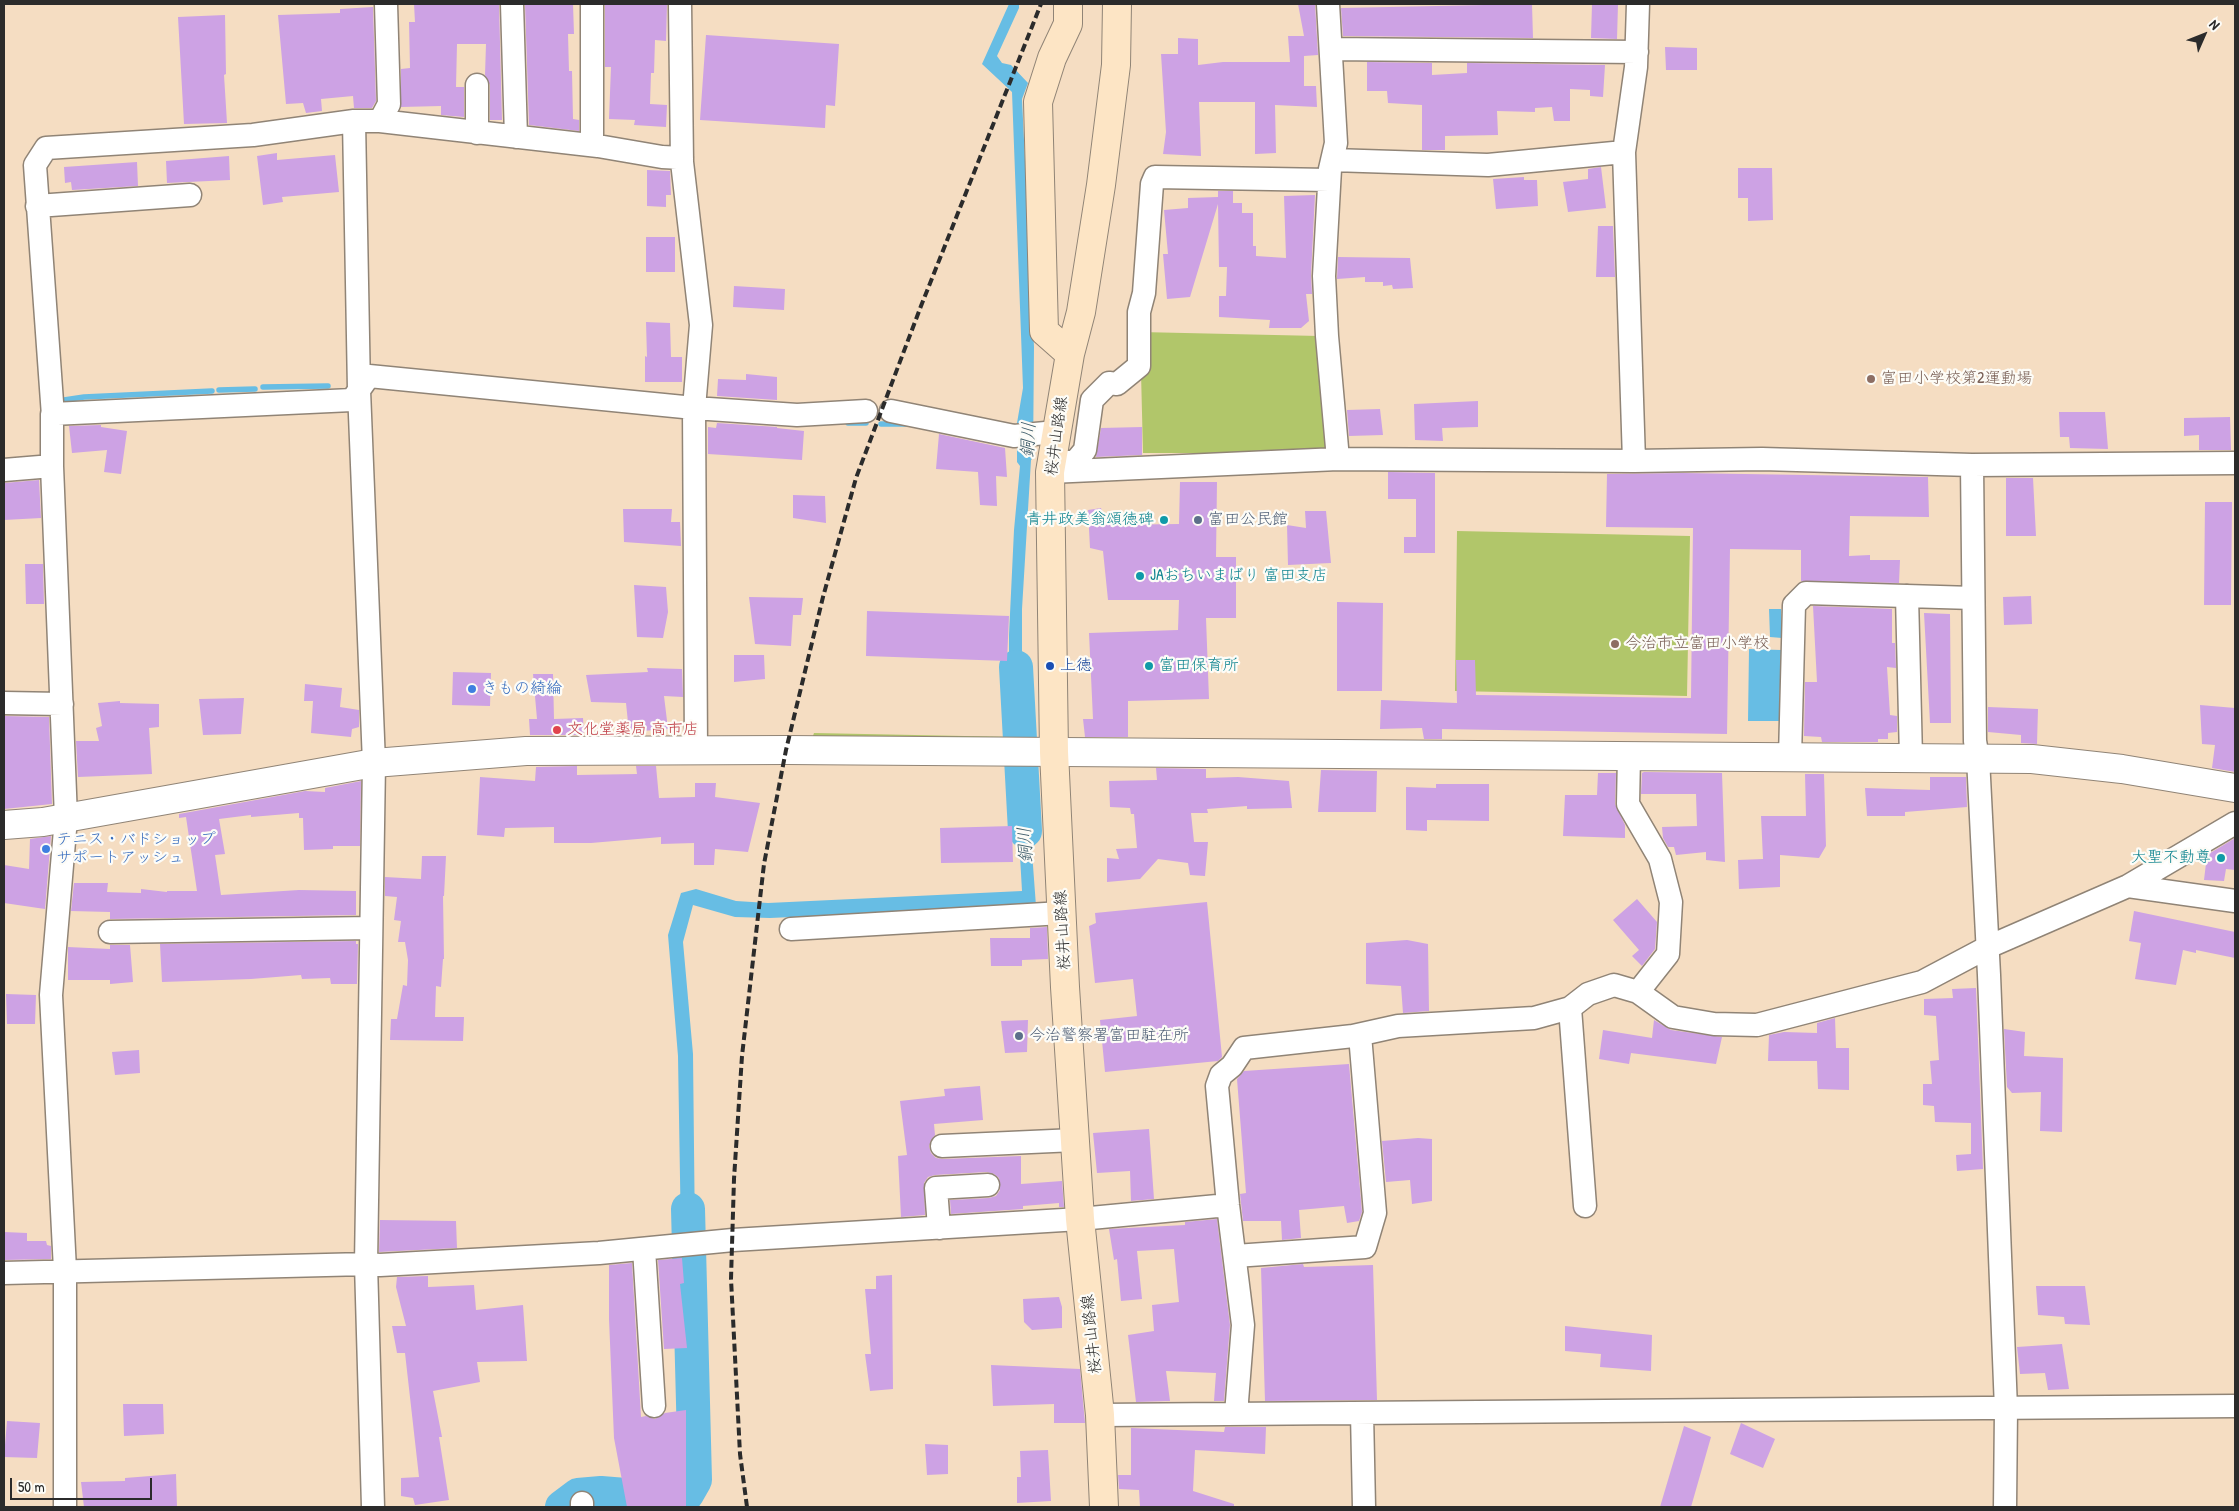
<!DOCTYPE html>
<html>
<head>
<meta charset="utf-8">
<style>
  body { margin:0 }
  #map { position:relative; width:2239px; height:1511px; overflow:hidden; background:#f5ddc2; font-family:"Patrick Hand",sans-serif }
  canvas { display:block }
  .frame { position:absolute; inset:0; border:5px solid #2b2b2b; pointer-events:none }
  .north { position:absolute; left:2179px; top:10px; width:50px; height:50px; -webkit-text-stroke:4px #fdfcf7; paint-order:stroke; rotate:46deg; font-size:14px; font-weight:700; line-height:20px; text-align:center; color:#2b2b2b }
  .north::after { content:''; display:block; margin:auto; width:18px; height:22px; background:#2b2b2b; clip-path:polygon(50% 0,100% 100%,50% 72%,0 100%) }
  .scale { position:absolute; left:10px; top:1478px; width:142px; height:22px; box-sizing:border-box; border:2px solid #2b2b2b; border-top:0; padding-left:6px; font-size:15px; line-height:18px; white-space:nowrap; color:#2b2b2b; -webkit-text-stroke:4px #fdfcf7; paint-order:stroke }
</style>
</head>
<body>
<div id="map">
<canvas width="2239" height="1511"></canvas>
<div class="frame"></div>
<div class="north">N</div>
<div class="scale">50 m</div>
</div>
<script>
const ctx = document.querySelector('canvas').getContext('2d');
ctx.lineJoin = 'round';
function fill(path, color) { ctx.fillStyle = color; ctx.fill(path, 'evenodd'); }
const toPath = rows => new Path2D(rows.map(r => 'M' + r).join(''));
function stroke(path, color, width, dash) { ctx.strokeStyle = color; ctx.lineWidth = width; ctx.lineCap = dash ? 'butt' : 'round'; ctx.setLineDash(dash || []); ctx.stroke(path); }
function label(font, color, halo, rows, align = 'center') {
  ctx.font = font + ' "Patrick Hand","Klee One",sans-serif'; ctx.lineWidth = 4.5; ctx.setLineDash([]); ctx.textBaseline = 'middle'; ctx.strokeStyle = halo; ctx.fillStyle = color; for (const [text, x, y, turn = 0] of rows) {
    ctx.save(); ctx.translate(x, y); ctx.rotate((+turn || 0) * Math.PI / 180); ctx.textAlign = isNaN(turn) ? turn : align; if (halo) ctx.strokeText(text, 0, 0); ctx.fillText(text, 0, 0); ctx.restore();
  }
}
fill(toPath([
  [1140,332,1319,336,1326,453,1143,453],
  [1457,531,1690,536,1687,696,1455,691],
  [814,733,1015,737,1017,749,809,747]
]), '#b1c66a');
fill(toPath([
  [1009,4,1019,4,1019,8,997,56,1002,63,1011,65,1028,83,1022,99,1034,347,1033,458,1031,460,1022,609,1022,713,1009,713,1009,635,1014,530,1020,466,1017,462,1017,423,1023,388,1012,92,982,64],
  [1769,609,1781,609,1782,638,1770,637],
  [1749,649,1781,650,1779,721,1748,721],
  [1016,785,1027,785,1036,906,770,918,735,917,693,905,683,942,693,1054,695,1240,681,1238,678,1056,668,935,681,893,696,889,736,901,768,903,1022,891]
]), '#67bde4');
stroke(toPath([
  [263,387,328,386],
  [219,390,255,389],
  [64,400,84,397,212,391],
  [848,423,866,423],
  [881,424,906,424]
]), '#67bde4', 5.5);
stroke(toPath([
  [1016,667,1025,831],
  [562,1507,578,1495,601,1493,662,1498,687,1494,695,1480,688,1209]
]), '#67bde4', 34);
fill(toPath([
  [414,4,499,4,502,120,490,120,490,85,485,75,486,44,457,44,456,87,464,87,464,117,441,115,441,106,401,107,401,69,410,68,409,22,415,22],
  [525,4,573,4,574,34,568,34,569,71,572,71,573,119,579,120,579,131,529,125],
  [605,4,667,4,666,41,655,40,654,73,651,73,650,104,667,105,666,127,634,125,635,120,609,119,611,67,605,67],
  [1298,4,1315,4,1318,55,1304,56,1304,86,1316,86,1317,107,1275,105,1276,153,1255,154,1255,102,1199,102,1201,156,1163,154,1166,132,1161,54,1178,54,1178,38,1198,39,1198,65,1223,62,1290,62,1288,36,1304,36],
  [1532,4,1533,38,1343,36,1341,8],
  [1592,4,1618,4,1617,39,1591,38],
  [373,7,376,101,372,108,354,108,353,96,321,99,322,111,306,113,303,103,286,104,278,15,340,13,340,9],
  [225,15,226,74,224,75,227,123,184,124,178,17],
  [706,35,839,44,835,106,826,105,825,128,700,120],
  [1665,47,1697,48,1697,70,1666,70],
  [1367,62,1432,63,1432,75,1467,73,1467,63,1605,65,1603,97,1590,96,1590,90,1570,89,1570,121,1554,121,1552,107,1535,108,1535,112,1497,111,1498,135,1445,136,1445,150,1422,150,1422,105,1388,103,1387,91,1367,91],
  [277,153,277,160,335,155,339,192,282,197,283,202,263,205,257,156],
  [229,156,230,180,167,183,166,161],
  [137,162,138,186,72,190,71,182,65,183,64,167],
  [1601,167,1606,208,1568,212,1563,182,1588,179,1588,169],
  [1738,168,1772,168,1773,220,1748,221,1748,198,1738,198],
  [647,170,670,171,671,195,666,195,666,207,647,206],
  [1524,177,1524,180,1537,180,1538,206,1496,209,1493,179],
  [1218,191,1233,191,1233,203,1242,203,1242,213,1253,213,1253,246,1256,246,1256,256,1286,258,1284,196,1315,195,1311,275,1312,294,1306,294,1309,321,1301,328,1269,328,1270,320,1219,317,1219,296,1226,296,1227,267,1219,267,1218,204,1190,297,1167,299,1163,254,1168,254,1164,210,1188,208,1188,198,1218,197],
  [1598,226,1613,226,1615,277,1596,277],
  [646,237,675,237,675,272,646,272],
  [1338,257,1410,258,1413,288,1393,289,1392,285,1383,286,1383,282,1365,282,1365,277,1337,279],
  [734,286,785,289,784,310,733,307],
  [646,322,670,323,671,357,682,357,682,382,645,382,645,356,647,357],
  [746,374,777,377,777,400,717,396,718,379,746,380],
  [1478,401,1478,427,1442,428,1443,441,1415,440,1414,404],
  [1380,409,1383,435,1349,436,1347,410],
  [2059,412,2105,412,2108,449,2070,448,2069,437,2060,437],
  [2230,417,2231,450,2199,450,2199,435,2184,436,2184,418],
  [717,423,777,427,777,428,804,431,802,460,708,454,708,427,716,428],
  [101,425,101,427,127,431,121,474,104,472,107,450,72,453,69,426],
  [1142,427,1142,455,1096,457,1101,428],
  [939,434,1005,448,1007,477,996,476,997,506,980,505,978,472,936,469],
  [1388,472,1435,473,1435,553,1404,553,1404,537,1416,537,1416,499,1388,499],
  [1683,473,1928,477,1929,517,1850,516,1849,556,1870,555,1870,560,1900,560,1899,583,1801,581,1801,550,1730,549,1727,734,1442,729,1442,739,1424,739,1422,728,1380,729,1381,700,1457,703,1456,660,1475,660,1476,695,1691,698,1693,528,1606,527,1607,474],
  [2006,478,2033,478,2036,536,2006,536],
  [39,480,41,518,4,520,4,483],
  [1180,482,1217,482,1216,557,1236,557,1236,618,1206,618,1209,699,1128,701,1128,737,1085,737,1083,719,1093,719,1089,633,1178,630,1179,600,1108,600,1103,551,1090,548,1088,510,1101,508,1106,525,1179,524],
  [793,495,825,496,826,523,793,518],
  [2205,502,2232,502,2231,605,2204,605],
  [623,509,672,509,671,522,680,522,681,546,624,542],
  [1305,511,1326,511,1331,563,1288,565,1287,525,1306,528],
  [25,564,43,564,44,604,26,604],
  [634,585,666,587,668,612,663,638,637,637],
  [2031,596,2032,624,2004,625,2003,597],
  [749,597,803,598,801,615,793,615,791,646,755,644],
  [1337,602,1383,603,1382,691,1337,691],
  [1813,606,1892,609,1892,643,1895,643,1896,668,1887,667,1890,715,1897,716,1897,732,1888,733,1888,739,1878,739,1878,742,1822,742,1821,737,1804,736,1805,682,1817,682],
  [867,611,1009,616,1007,661,866,656],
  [1924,613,1950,614,1951,723,1930,723],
  [734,655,764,655,765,679,734,682],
  [647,668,682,669,683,697,664,696,668,729,629,732,626,703,591,702,586,675,648,672],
  [453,672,491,673,490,706,452,705],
  [533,674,553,674,554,719,583,718,584,735,530,735,529,719,537,719],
  [305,684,342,688,340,707,359,710,359,727,352,729,351,737,311,733,313,701,304,701],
  [244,698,241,734,203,735,199,699],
  [120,701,120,703,159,704,159,727,149,728,152,774,78,777,76,741,99,741,96,728,102,726,98,703],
  [2200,705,2235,708,2235,772,2212,768,2215,745,2202,744],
  [1988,707,2038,709,2037,744,2021,743,2021,735,1988,732],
  [4,716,49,717,52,804,4,809],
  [577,766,577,775,637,774,636,766,656,766,659,798,695,797,695,783,716,783,715,797,760,803,748,852,715,849,714,865,694,865,694,843,661,844,661,837,591,843,554,843,554,827,505,828,504,837,477,835,480,777,535,781,536,767],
  [1156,768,1206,769,1206,778,1238,777,1289,781,1292,808,1247,809,1247,806,1207,809,1208,813,1191,813,1194,842,1208,842,1205,876,1190,875,1188,863,1158,859,1140,879,1107,882,1107,858,1119,859,1116,849,1137,848,1134,814,1131,814,1130,808,1110,807,1109,781,1157,780],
  [1321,770,1377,771,1376,812,1318,812],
  [1644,772,1722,773,1725,862,1706,860,1706,852,1676,855,1674,847,1668,847,1663,838,1662,827,1697,826,1696,794,1641,794,1642,773],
  [1598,773,1616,773,1615,804,1625,825,1625,838,1563,836,1565,795,1597,795],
  [1805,774,1824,774,1826,846,1819,858,1780,855,1780,887,1739,889,1738,860,1763,859,1761,816,1806,816],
  [1930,777,1966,777,1967,807,1905,812,1905,816,1867,816,1865,788,1930,790],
  [361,781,360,846,333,846,333,849,304,850,303,818,299,818,299,813,251,817,251,815,219,819,225,854,215,855,221,895,299,890,356,891,356,915,110,919,110,912,71,911,74,883,108,883,107,892,141,893,141,889,167,892,167,891,197,891,186,817,179,818,179,814,305,791,325,792,325,788],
  [1436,784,1489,784,1489,821,1427,820,1427,831,1406,830,1406,787,1436,788],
  [1012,826,1013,862,941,863,940,828],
  [51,836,45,909,4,903,4,865,29,869,30,839],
  [2235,838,2235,870,2226,869,2224,881,2204,880,2207,855],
  [422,856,446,856,444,896,443,896,444,959,443,959,441,987,436,986,435,1017,464,1017,463,1041,390,1040,391,1019,397,1019,403,985,407,986,408,960,405,942,398,942,401,921,394,920,397,897,385,896,385,877,421,879],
  [1637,899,1657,922,1655,949,1642,966,1632,956,1639,950,1613,920],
  [1207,902,1222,1057,1218,1061,1105,1072,1100,1020,1137,1016,1133,979,1095,983,1089,926,1096,923,1095,913],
  [2134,911,2235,932,2235,958,2196,950,2196,953,2183,950,2176,985,2135,979,2141,943,2129,941],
  [1047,927,1048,959,1022,960,1022,966,991,966,990,938,1030,938,1030,928],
  [1407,940,1428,944,1429,1011,1403,1013,1401,986,1366,984,1366,943],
  [356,941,356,944,358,944,357,984,331,984,330,978,302,979,301,975,251,979,162,982,160,944],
  [110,945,130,945,133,982,110,984,110,980,68,980,68,947,110,949],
  [1976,988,1983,1169,1957,1171,1956,1155,1971,1154,1971,1123,1935,1122,1934,1106,1923,1105,1923,1084,1932,1084,1930,1061,1939,1060,1936,1016,1924,1015,1924,999,1953,998,1952,989],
  [6,994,36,995,35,1024,7,1024],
  [1835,1018,1836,1048,1849,1048,1849,1090,1818,1089,1817,1061,1768,1061,1769,1035,1784,1032,1817,1033,1817,1023],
  [1028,1020,1027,1052,1005,1053,1001,1021],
  [1654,1020,1671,1030,1722,1037,1716,1064,1631,1053,1629,1064,1599,1059,1603,1030,1652,1038],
  [2004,1029,2025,1032,2024,1056,2063,1058,2062,1132,2040,1131,2041,1092,2012,1093,2007,1087],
  [139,1050,140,1073,115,1075,112,1052],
  [1349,1064,1362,1212,1359,1221,1347,1223,1344,1206,1299,1210,1301,1238,1282,1240,1281,1221,1243,1221,1240,1194,1246,1193,1237,1079,1244,1071],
  [980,1086,983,1120,934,1124,935,1135,931,1140,929,1146,931,1153,936,1158,943,1159,1021,1156,1021,1184,1062,1181,1064,1207,1059,1207,1059,1203,1023,1206,1023,1209,951,1214,950,1200,989,1198,996,1196,1000,1190,999,1178,994,1174,987,1172,935,1175,928,1177,924,1183,925,1215,901,1217,898,1156,907,1155,900,1101,945,1096,944,1089],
  [1149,1129,1154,1199,1131,1201,1130,1171,1097,1173,1093,1133],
  [1418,1138,1432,1139,1432,1201,1412,1204,1410,1180,1386,1182,1382,1141],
  [1217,1219,1230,1325,1224,1401,1214,1401,1216,1373,1166,1371,1170,1401,1136,1402,1128,1335,1154,1331,1152,1305,1179,1302,1174,1249,1137,1251,1142,1299,1121,1301,1117,1259,1114,1260,1109,1229,1185,1225,1185,1222],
  [380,1220,456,1221,457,1248,379,1252],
  [4,1232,27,1233,27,1241,46,1241,47,1245,51,1246,51,1259,4,1260],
  [682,1258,684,1283,680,1284,687,1348,664,1349,658,1260],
  [632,1263,641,1417,646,1416,655,1419,665,1413,686,1410,686,1507,627,1507,614,1438,609,1319,609,1265],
  [1303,1264,1304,1267,1373,1265,1377,1400,1265,1401,1261,1268],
  [892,1275,893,1389,870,1391,865,1354,871,1354,865,1289,876,1289,876,1276],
  [428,1276,428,1287,474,1285,476,1310,523,1305,527,1361,477,1362,480,1382,433,1391,442,1437,439,1437,449,1500,415,1505,413,1498,401,1496,401,1478,419,1477,405,1353,397,1353,392,1326,406,1326,396,1287,397,1277],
  [2036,1286,2085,1286,2090,1325,2065,1324,2064,1317,2038,1315],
  [1059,1297,1062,1307,1062,1328,1032,1330,1024,1322,1023,1299],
  [1565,1326,1652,1335,1651,1371,1600,1367,1601,1354,1565,1351],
  [2062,1344,2069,1389,2048,1390,2045,1373,2020,1374,2017,1347],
  [991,1365,1080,1369,1085,1423,1054,1423,1054,1404,993,1406],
  [123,1404,163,1404,164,1434,124,1436],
  [7,1421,40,1423,37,1458,4,1457],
  [1741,1423,1775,1439,1763,1468,1730,1454],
  [1684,1426,1711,1437,1691,1507,1660,1507],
  [1225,1427,1266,1427,1265,1454,1195,1450,1193,1491,1234,1504,1234,1507,1140,1507,1139,1490,1119,1489,1118,1475,1131,1475,1131,1428,1224,1432],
  [925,1444,948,1445,948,1474,927,1475],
  [1048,1450,1051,1501,1017,1503,1017,1477,1021,1477,1020,1451],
  [176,1474,177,1507,84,1507,81,1482,125,1481,125,1478]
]), '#cda2e4');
const minor = toPath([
  [512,4,516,137],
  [592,4,592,145],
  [680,4,682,162,701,325,694,408,696,751],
  [1328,4,1336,143,1330,169,1324,276,1327,336,1338,459],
  [1331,49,1637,52],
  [477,85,477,133],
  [380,121,598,146,662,157,682,158],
  [1332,160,1488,165,1624,152],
  [37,206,190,195],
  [891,411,1014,436,1056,432],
  [53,416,35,165,46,148,253,135,354,121],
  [1634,461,1624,152,1636,67,1638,4],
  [1055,462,1075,462,1085,450,1092,400,1109,383,1117,384,1139,366,1139,312,1144,293,1152,184,1155,177,1329,180],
  [1972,465,1975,741,1978,758,1989,975,2006,1409,2005,1507],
  [52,466,66,818,51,995,65,1270,65,1507],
  [4,470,52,466,52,414,352,400,369,376,694,408,797,415,866,411],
  [1050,472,1338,459,1634,461,1762,459,1972,465,2235,463],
  [1907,596,1911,758],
  [4,703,62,704],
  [1629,756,1628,804,1660,859,1671,902,1668,954,1638,992],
  [1790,757,1794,605,1806,593,1973,598],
  [2128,886,2235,901],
  [791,929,1062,913],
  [110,932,371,928],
  [1570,1008,1585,1206],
  [942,1146,1075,1140],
  [939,1228,936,1188,988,1185],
  [644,1249,654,1406],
  [1235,1256,1365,1247,1375,1213,1360,1035],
  [4,1273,366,1264,380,1265,599,1253,733,1240,1080,1219,1228,1205],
  [1362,1413,1364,1507],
  [1236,1414,1243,1325,1228,1205,1217,1086,1221,1075,1232,1066,1244,1048,1353,1036,1398,1026,1534,1018,1570,1008,1588,994,1614,985,1638,992,1673,1017,1714,1024,1757,1025,1922,982,1988,947,2128,886,2235,823],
  [1100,1415,2235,1406],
  [582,1503,582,1507],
  [373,1507,366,1264,374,763,359,390,354,121,380,121,389,104,386,4]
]);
const tertiary = toPath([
  [4,825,43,822,374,763,526,751,786,750,2032,759,2122,769,2235,788]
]);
const secondary = toPath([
  [1068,4,1068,24,1052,58,1038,102,1044,331,1070,354],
  [1104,1507,1100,1415,1080,1219,1065,987,1054,752,1050,472,1070,354,1081,312,1101,185,1116,65,1117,4]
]);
stroke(minor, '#908476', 25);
stroke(tertiary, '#908476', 30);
stroke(secondary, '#908476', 30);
stroke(minor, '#fff', 22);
stroke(tertiary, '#fff', 28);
stroke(secondary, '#fde5c5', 28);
stroke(toPath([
  [747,1507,740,1454,731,1279,734,1179,742,1056,764,864,786,750,823,597,856,478,921,306,1041,4]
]), '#2b2b2b', 4, [8, 4]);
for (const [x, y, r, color] of [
  [1871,379,5,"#8d6e63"],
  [1164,520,5,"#0f9aa8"],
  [1198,520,5,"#5c6f8a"],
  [1140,576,5,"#0f9aa8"],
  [1615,644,5,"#8d6e63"],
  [1050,666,5,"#1a4fb4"],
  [1149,666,5,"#0f9aa8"],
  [472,689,5,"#3f7fe0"],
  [557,730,5,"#e0444e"],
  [46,849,5,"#3f7fe0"],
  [2221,858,5,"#0f9aa8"],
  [1019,1036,5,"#5c6f8a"]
]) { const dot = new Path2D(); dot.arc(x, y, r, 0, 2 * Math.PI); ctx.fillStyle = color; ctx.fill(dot); stroke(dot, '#fdfcf7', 2); }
label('16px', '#785e54', '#fdfcf7', [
  ["富田小学校第2運動場",1881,379],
  ["今治市立富田小学校",1625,644]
], 'left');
label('16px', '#2b2b2b', '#fdfcf7', [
  ["桜井山路線",1057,436,-82],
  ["桜井山路線",1063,930,-93],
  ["桜井山路線",1092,1334,-96]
]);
label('16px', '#0d838f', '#fdfcf7', [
  ["青井政美翁頌徳碑",1154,520],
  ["JAおちいまばり 富田支店",1150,576,"left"],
  ["富田保育所",1159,666,"left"],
  ["大聖不動尊",2211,858]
], 'right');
label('16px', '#4e5e75', '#fdfcf7', [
  ["富田公民館",1208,520],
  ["今治警察署富田駐在所",1029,1036]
], 'left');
label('16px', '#164399', '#fdfcf7', [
  ["上徳",1060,666]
], 'left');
label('16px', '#366cbe', '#fdfcf7', [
  ["きもの綺綸",482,689],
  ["テニス・バドショップ",56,840],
  ["サポートアッシュ",56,858]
], 'left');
label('16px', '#be3a42', '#fdfcf7', [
  ["文化堂薬局 高市店",567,730]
], 'left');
label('italic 18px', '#405e6c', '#fdfcf7', [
  ["銅川",1029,440,-87],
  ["銅川",1026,845,-93]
]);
</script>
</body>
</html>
